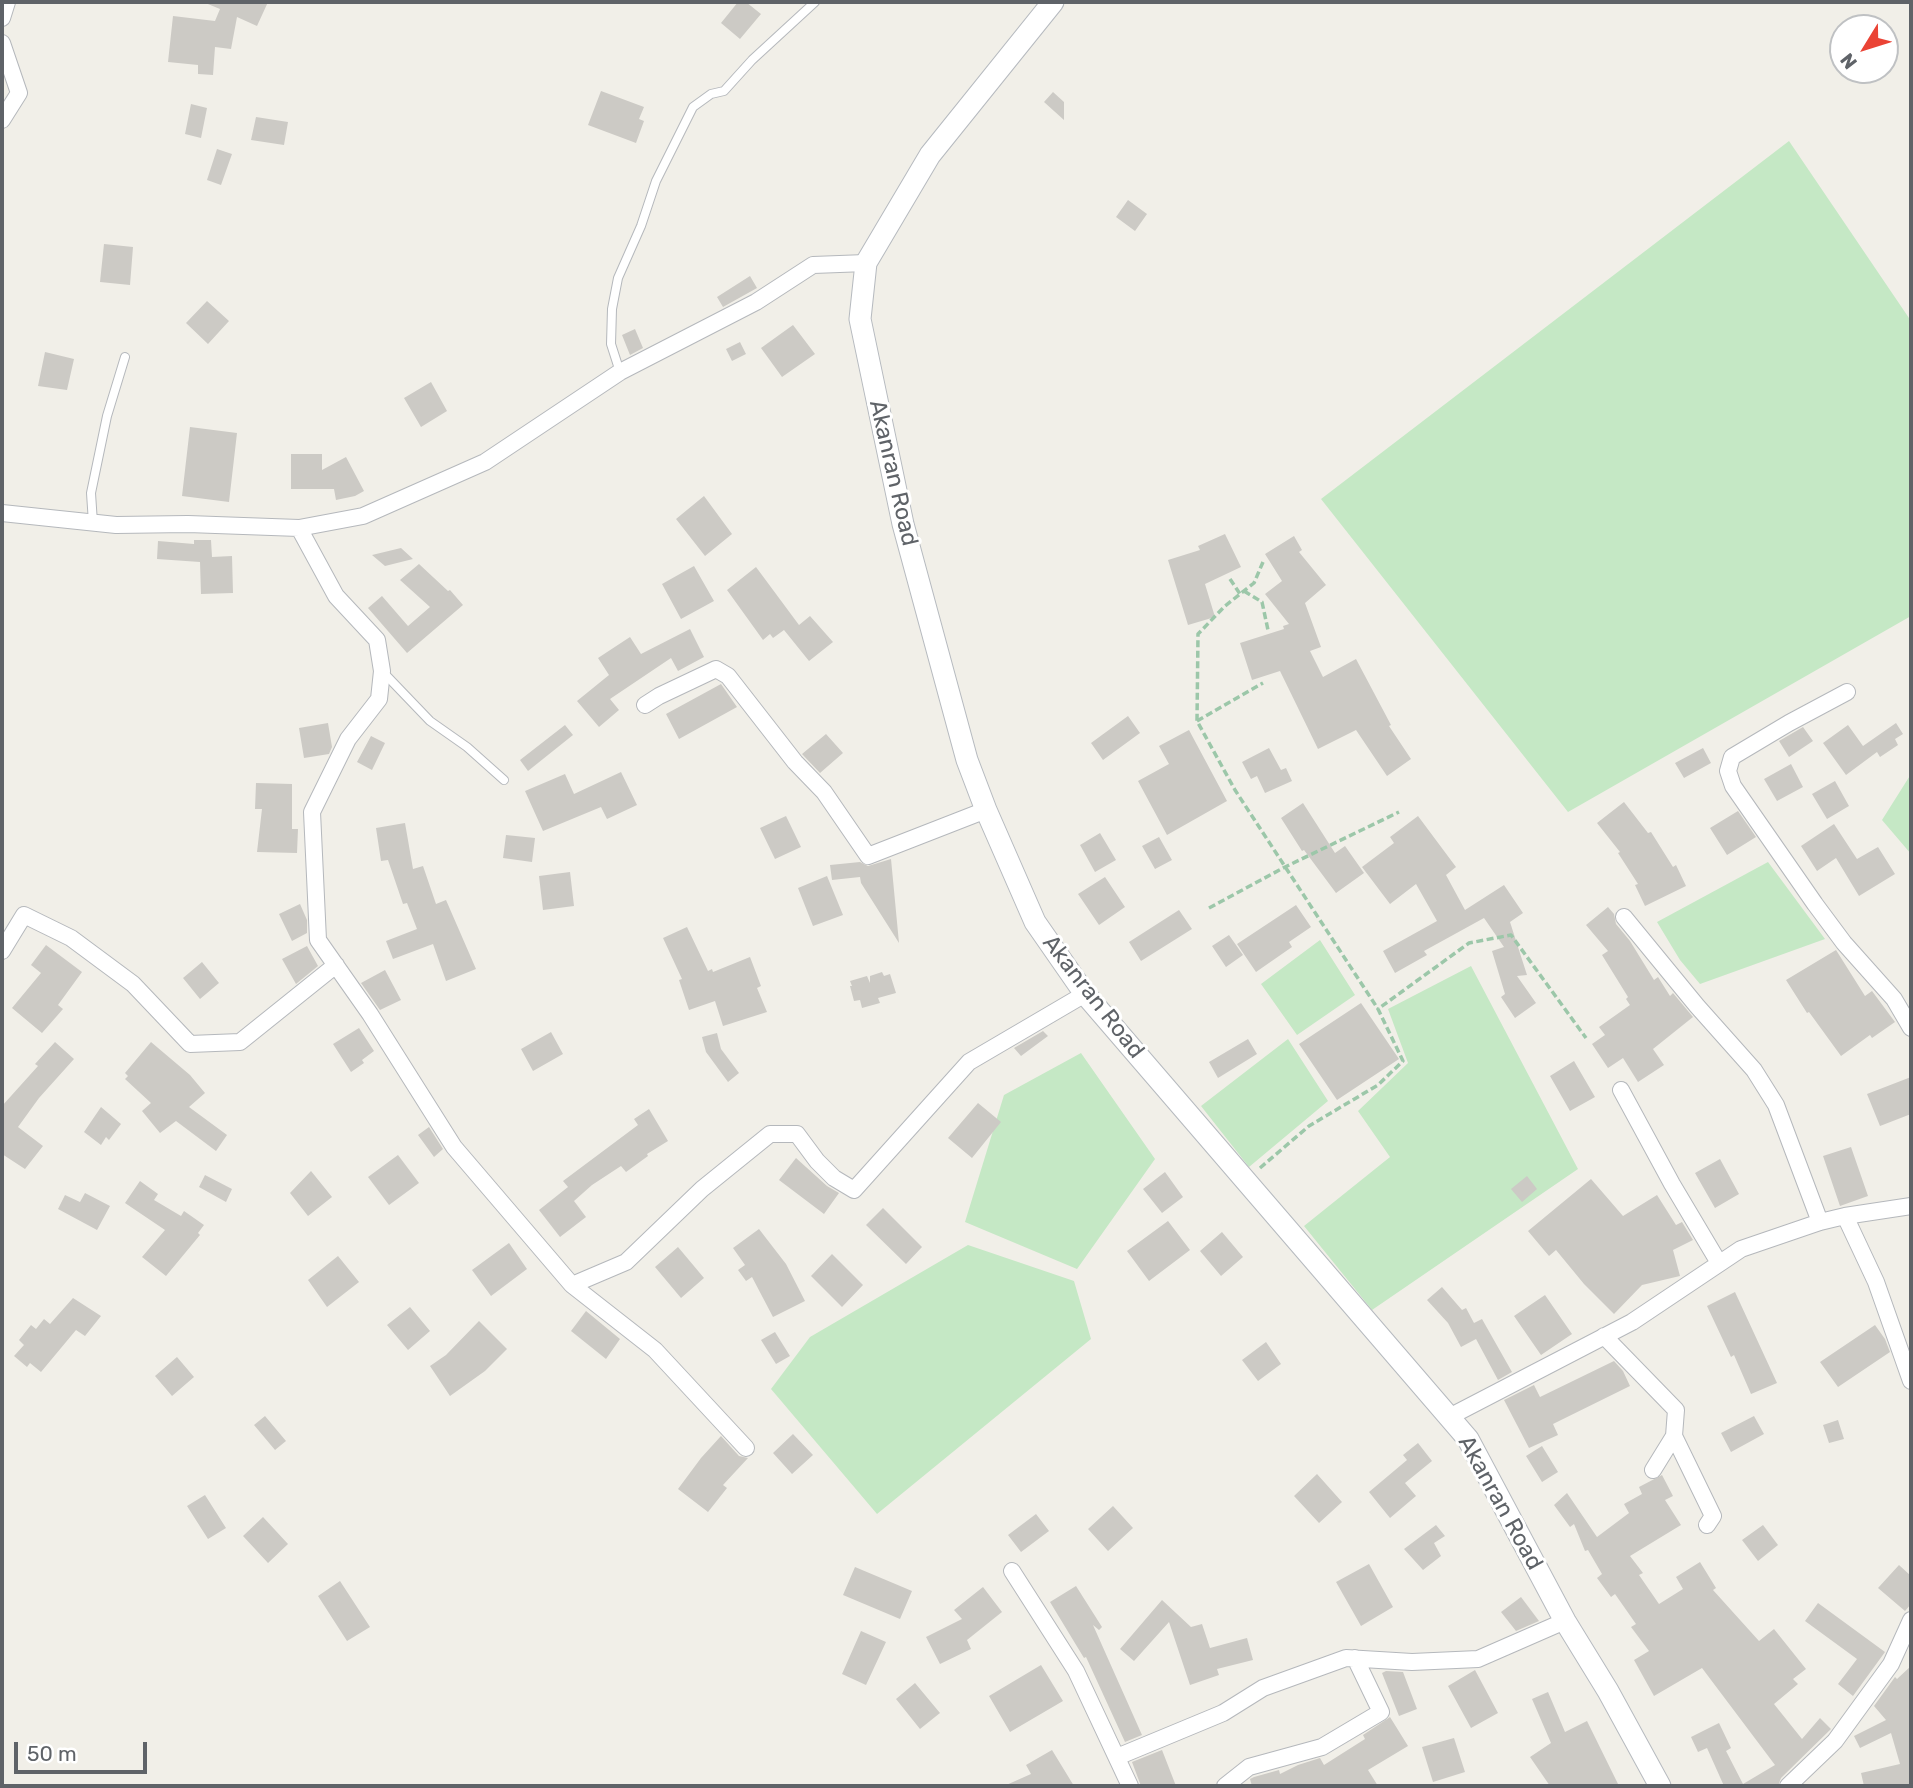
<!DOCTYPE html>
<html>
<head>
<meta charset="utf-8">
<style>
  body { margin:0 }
  #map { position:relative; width:1913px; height:1788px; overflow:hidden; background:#f1efe8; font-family:Rubik,sans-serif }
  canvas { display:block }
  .frame { position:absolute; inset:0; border:4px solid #5f6368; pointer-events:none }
  .north { position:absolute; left:1829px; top:14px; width:70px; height:70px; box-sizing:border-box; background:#fff; border:2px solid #bfc1c3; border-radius:50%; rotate:232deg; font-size:19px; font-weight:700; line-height:28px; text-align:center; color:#5f6368 }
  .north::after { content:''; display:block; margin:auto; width:24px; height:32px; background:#ea4335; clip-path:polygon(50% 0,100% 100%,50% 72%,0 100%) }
  .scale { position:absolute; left:14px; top:1742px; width:133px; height:32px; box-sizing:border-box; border:4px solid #5f6368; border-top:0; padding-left:9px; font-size:21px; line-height:24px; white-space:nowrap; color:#5f6368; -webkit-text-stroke:5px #fff; paint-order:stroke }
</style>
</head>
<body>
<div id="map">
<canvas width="1913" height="1788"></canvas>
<div class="frame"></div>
<div class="north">N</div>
<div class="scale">50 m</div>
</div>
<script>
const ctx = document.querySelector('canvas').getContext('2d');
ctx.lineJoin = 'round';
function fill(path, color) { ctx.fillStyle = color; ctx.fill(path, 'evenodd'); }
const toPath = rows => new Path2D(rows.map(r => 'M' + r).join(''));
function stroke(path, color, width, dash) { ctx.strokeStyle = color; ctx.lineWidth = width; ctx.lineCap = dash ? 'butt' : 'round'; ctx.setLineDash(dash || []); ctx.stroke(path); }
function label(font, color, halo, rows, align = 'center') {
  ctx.font = font + ' Rubik,sans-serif'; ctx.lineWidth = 6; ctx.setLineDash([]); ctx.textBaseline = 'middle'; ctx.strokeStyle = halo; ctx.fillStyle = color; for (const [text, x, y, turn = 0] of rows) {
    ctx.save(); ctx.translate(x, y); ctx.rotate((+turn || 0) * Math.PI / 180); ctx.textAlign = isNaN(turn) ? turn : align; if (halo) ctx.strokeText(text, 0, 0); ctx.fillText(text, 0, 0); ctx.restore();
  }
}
fill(toPath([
  [1789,141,1911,321,1911,616,1568,812,1321,499],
  [1911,774,1911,854,1882,820],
  [1768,862,1825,939,1700,984,1680,960,1657,922],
  [1320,940,1355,995,1297,1035,1261,984],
  [1471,966,1578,1169,1372,1310,1304,1226,1390,1157,1358,1111,1408,1063,1388,1009],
  [1288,1039,1328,1101,1249,1167,1201,1106],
  [1081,1053,1155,1159,1077,1269,965,1222,1004,1095],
  [968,1245,1074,1281,1091,1339,877,1514,771,1389,810,1337]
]), '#c5e8c5');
fill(toPath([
  [203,2,268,2,257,26,237,17,231,49,215,47,213,75,198,74,198,65,168,62,173,16,215,21,220,9],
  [738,2,746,2,761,14,740,39,721,23],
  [601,91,644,107,639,119,644,121,636,143,588,125],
  [1053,92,1064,102,1064,120,1044,102],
  [191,104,207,108,201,138,185,134],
  [256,117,288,122,284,145,251,140],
  [217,149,232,154,221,185,207,180],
  [1128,200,1147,214,1135,231,1116,217],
  [104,244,133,247,130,285,100,282],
  [750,276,757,288,723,307,717,297],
  [207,301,229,321,208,344,186,323],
  [793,325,815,354,782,377,761,348],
  [635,329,643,348,630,355,622,335],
  [740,342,746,354,732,361,726,349],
  [45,352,74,359,67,390,38,386],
  [431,382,447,411,421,427,404,398],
  [190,427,237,433,229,502,182,496],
  [291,454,322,454,322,470,346,457,364,491,355,496,336,500,334,489,291,489],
  [704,496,732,534,705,556,676,519],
  [1225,534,1241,567,1205,584,1215,617,1188,625,1168,560,1200,550,1198,546],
  [1294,536,1302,550,1299,552,1326,585,1305,603,1321,647,1310,651,1323,677,1356,659,1391,725,1389,726,1411,759,1387,776,1356,730,1318,749,1280,671,1252,680,1240,643,1284,629,1283,626,1289,624,1265,594,1282,581,1265,554],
  [194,540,211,540,212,557,232,556,233,593,201,594,200,562,157,559,158,541,194,544],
  [401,548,413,559,385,566,372,555],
  [419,564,448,591,450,590,463,605,407,653,368,608,382,596,408,626,430,607,400,580],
  [694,566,714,601,681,619,662,584],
  [756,567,799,625,810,616,833,642,809,661,784,630,773,638,770,634,763,640,727,590],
  [690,629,704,657,678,671,671,658,610,699,619,710,599,727,577,701,609,675,598,658,630,637,641,654],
  [721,684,737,707,679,739,666,714],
  [1128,716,1140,733,1103,760,1091,743],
  [328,723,332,747,329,754,304,758,299,728],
  [1896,723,1903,734,1895,739,1898,745,1880,757,1877,752,1846,775,1823,743,1848,725,1863,746],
  [565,725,573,735,528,771,520,760],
  [1803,727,1813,741,1789,757,1779,741],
  [1189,730,1227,801,1167,835,1138,781,1169,764,1159,746],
  [826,734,843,753,820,773,802,754],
  [371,736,385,743,372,770,357,762],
  [1269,748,1281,770,1286,768,1292,781,1265,793,1257,776,1251,779,1242,762],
  [1703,748,1711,763,1684,778,1675,763],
  [1791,764,1803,787,1777,801,1764,779],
  [621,772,637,805,607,819,601,807,543,831,525,791,565,774,574,794],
  [1835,781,1849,806,1827,819,1812,794],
  [256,783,292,784,292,829,298,829,297,853,257,852,262,809,255,809],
  [1624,802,1648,833,1651,832,1673,867,1676,865,1686,886,1645,906,1635,885,1638,884,1618,853,1620,852,1597,823],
  [1303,803,1335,853,1345,846,1364,873,1336,893,1304,850,1302,851,1281,818],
  [1738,811,1756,837,1727,855,1710,828],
  [786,816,801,847,775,859,760,828],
  [1418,816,1456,867,1446,875,1465,910,1504,885,1523,913,1510,922,1527,975,1517,976,1536,1003,1515,1018,1501,997,1505,994,1492,951,1504,947,1484,918,1424,951,1427,955,1395,973,1383,951,1437,921,1416,884,1390,904,1362,867,1394,843,1390,837],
  [405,823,413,869,423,866,436,904,446,900,476,969,446,981,433,944,393,959,386,941,417,929,407,903,403,904,388,860,381,861,376,828],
  [1834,824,1857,859,1878,847,1895,874,1859,896,1836,858,1817,871,1801,846],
  [1100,833,1116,860,1095,872,1080,845],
  [506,835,535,838,532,862,503,858],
  [1159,837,1172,860,1155,869,1142,846],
  [891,859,899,943,861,883,860,877,832,880,830,865,860,862,868,866],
  [570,872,574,906,543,910,539,876],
  [827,876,843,915,813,926,798,888],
  [1105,877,1125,907,1099,925,1078,894],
  [300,904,307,920,307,933,292,941,279,914],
  [1296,905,1311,927,1289,942,1292,947,1256,972,1237,944],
  [1608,907,1614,914,1616,924,1630,941,1654,980,1658,977,1670,996,1673,993,1693,1017,1653,1049,1664,1065,1638,1082,1623,1058,1608,1068,1592,1044,1605,1035,1599,1027,1630,1005,1626,999,1628,997,1602,955,1608,951,1586,925],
  [1179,910,1192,929,1141,961,1129,942],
  [687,927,708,971,712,969,713,972,750,957,761,986,757,988,767,1012,723,1026,715,1001,689,1010,679,980,682,979,663,938],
  [1229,935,1243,955,1226,967,1212,946],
  [46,945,82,972,58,1005,63,1009,42,1033,12,1008,41,973,31,965],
  [307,946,318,966,296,984,282,959],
  [1836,950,1865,996,1872,991,1895,1022,1872,1038,1870,1035,1841,1056,1809,1012,1807,1013,1786,980],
  [202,962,219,983,200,999,183,978],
  [385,970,401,1000,380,1010,361,983],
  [882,972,884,976,890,974,896,993,878,998,880,1003,862,1008,860,1000,854,1001,850,986,852,986,850,981,867,976,870,983,870,976],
  [1361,1003,1399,1059,1337,1100,1299,1044],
  [359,1028,374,1051,362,1060,364,1063,351,1072,333,1044],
  [1043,1031,1048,1036,1021,1056,1014,1048],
  [551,1032,563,1054,533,1071,521,1049],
  [717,1033,721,1049,739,1073,728,1082,706,1052,702,1037],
  [1248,1039,1257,1054,1218,1078,1209,1062],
  [55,1042,74,1059,39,1098,18,1127,43,1146,25,1169,2,1154,2,1106,38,1066,35,1064],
  [151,1042,190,1075,205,1093,189,1107,227,1135,216,1151,176,1121,160,1133,142,1111,151,1103,125,1079,128,1076,125,1073],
  [1574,1061,1595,1097,1570,1111,1550,1076],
  [1911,1077,1911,1114,1880,1126,1867,1094],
  [978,1103,1001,1122,972,1158,948,1138],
  [101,1107,121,1124,109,1140,106,1137,101,1145,84,1132],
  [649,1109,668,1141,647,1154,648,1156,626,1172,621,1166,592,1185,574,1201,586,1217,560,1237,539,1210,568,1187,563,1181,638,1125,634,1119],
  [429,1127,443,1149,434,1157,418,1135],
  [1851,1147,1868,1196,1840,1206,1823,1156],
  [398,1155,419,1183,389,1205,368,1177],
  [796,1158,827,1186,839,1193,824,1214,779,1180],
  [1720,1159,1739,1194,1715,1208,1695,1173],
  [311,1171,332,1197,308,1216,290,1193],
  [1165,1172,1183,1197,1162,1213,1143,1189],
  [205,1175,232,1189,226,1202,199,1187],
  [1527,1176,1537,1189,1522,1202,1511,1189],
  [1591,1179,1623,1216,1657,1195,1676,1225,1682,1222,1693,1240,1673,1250,1680,1276,1642,1285,1614,1314,1584,1284,1556,1250,1549,1256,1528,1231],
  [140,1181,158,1194,154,1200,181,1216,184,1211,204,1225,198,1233,200,1235,166,1276,142,1257,165,1230,125,1203],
  [85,1193,110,1206,97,1230,58,1209,65,1195,80,1202],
  [883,1208,922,1247,906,1264,866,1225],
  [1168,1221,1190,1250,1149,1281,1127,1251],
  [759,1229,786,1264,805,1301,773,1317,752,1277,746,1281,738,1270,745,1265,733,1248],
  [1222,1232,1243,1257,1221,1276,1200,1251],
  [509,1243,527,1269,491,1296,472,1270],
  [678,1247,704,1278,681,1298,655,1267],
  [832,1254,863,1285,842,1307,811,1276],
  [338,1256,359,1282,327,1307,308,1280],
  [1442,1287,1462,1310,1466,1308,1474,1323,1482,1319,1512,1372,1498,1380,1476,1339,1461,1347,1448,1323,1427,1300],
  [1735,1292,1777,1383,1751,1394,1734,1355,1731,1357,1707,1306],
  [1545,1295,1572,1334,1541,1355,1514,1316],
  [73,1298,101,1316,85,1336,76,1330,41,1372,30,1363,27,1367,14,1356,24,1345,19,1340,31,1325,36,1329,44,1319,50,1324],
  [410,1307,430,1331,408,1350,387,1325],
  [586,1311,620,1339,606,1359,571,1331],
  [479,1321,507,1349,485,1371,450,1396,430,1366,446,1355],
  [1875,1325,1885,1339,1890,1352,1838,1387,1820,1362],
  [775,1332,790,1356,776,1364,761,1340],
  [1266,1342,1281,1364,1258,1381,1242,1360],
  [177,1357,194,1377,172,1396,155,1376],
  [1614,1361,1623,1371,1630,1386,1553,1424,1558,1435,1529,1448,1504,1400,1534,1385,1540,1397],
  [265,1416,286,1441,275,1450,254,1425],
  [1754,1416,1764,1434,1731,1452,1721,1433],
  [1838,1420,1844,1439,1829,1443,1823,1425],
  [793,1434,813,1455,792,1474,773,1453],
  [721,1436,739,1456,748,1458,723,1485,727,1488,708,1512,678,1489,701,1458],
  [1418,1443,1432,1461,1405,1483,1416,1496,1390,1518,1369,1492,1407,1460,1403,1455],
  [1542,1446,1558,1472,1542,1482,1526,1456],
  [1317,1474,1342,1502,1319,1523,1294,1496],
  [1662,1475,1673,1496,1665,1500,1681,1525,1630,1556,1643,1573,1639,1575,1659,1604,1683,1589,1676,1577,1700,1562,1716,1588,1713,1590,1759,1641,1774,1629,1806,1669,1793,1679,1798,1684,1774,1704,1802,1739,1820,1718,1831,1729,1781,1778,1778,1786,1724,1786,1707,1748,1698,1752,1691,1737,1719,1723,1731,1748,1726,1751,1743,1784,1775,1765,1702,1668,1654,1696,1634,1660,1649,1651,1631,1627,1636,1624,1615,1594,1611,1597,1597,1578,1602,1574,1588,1550,1585,1551,1574,1524,1570,1527,1554,1505,1567,1493,1597,1537,1629,1513,1624,1504,1642,1494,1639,1487],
  [205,1495,226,1528,208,1539,187,1506],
  [1113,1506,1133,1528,1108,1551,1088,1529],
  [1036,1514,1049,1531,1021,1552,1008,1535],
  [263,1517,288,1544,268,1563,243,1536],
  [1436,1525,1445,1536,1434,1543,1441,1556,1423,1570,1404,1549],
  [1763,1525,1778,1545,1758,1561,1742,1540],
  [1369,1564,1393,1607,1361,1626,1336,1582],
  [1899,1565,1911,1576,1911,1604,1905,1611,1878,1588],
  [855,1567,912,1591,900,1619,843,1595],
  [340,1581,370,1627,347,1641,318,1596],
  [1076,1586,1102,1627,1099,1630,1093,1625,1142,1735,1125,1742,1086,1657,1084,1658,1050,1602],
  [983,1587,1002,1612,967,1640,971,1649,940,1664,926,1637,962,1619,954,1610],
  [1521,1597,1539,1621,1516,1631,1501,1612],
  [1162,1600,1191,1627,1202,1624,1210,1648,1247,1638,1253,1660,1217,1669,1219,1675,1190,1685,1169,1622,1134,1661,1120,1649],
  [1818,1603,1885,1652,1853,1696,1838,1684,1857,1659,1805,1621],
  [861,1631,886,1642,866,1685,842,1674],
  [1041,1665,1063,1701,1010,1732,989,1696],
  [1911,1666,1911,1786,1864,1786,1861,1773,1900,1764,1891,1733,1860,1748,1854,1736,1886,1720,1874,1706,1895,1677,1897,1679],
  [1475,1670,1498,1713,1471,1728,1448,1686],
  [1386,1671,1403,1672,1417,1709,1399,1716,1382,1673],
  [915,1683,940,1713,920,1729,896,1699],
  [1548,1692,1565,1732,1587,1721,1619,1786,1550,1786,1530,1757,1551,1743,1532,1699],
  [1390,1717,1408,1746,1368,1770,1378,1786,1252,1786,1250,1779,1254,1777,1279,1770,1280,1774,1298,1765,1320,1758,1324,1765,1365,1739,1363,1735],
  [1454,1738,1465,1772,1433,1782,1422,1747],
  [1052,1750,1074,1786,1004,1786,1031,1774,1026,1765],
  [1162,1750,1176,1786,1141,1786,1132,1762]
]), '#cccac5');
const lane = toPath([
  [620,372,611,344,612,309,618,278,641,226,656,181,693,107,711,94,724,91,752,60,815,2],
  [93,523,91,493,107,416,125,357],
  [382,671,430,721,467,747,504,780]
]);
const street = toPath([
  [2,18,7,2],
  [2,43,19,93,2,120],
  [2,513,116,525,188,524,299,528,363,516,485,462,620,372,756,302,813,265,866,263],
  [299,528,336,596,377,640,382,671,379,699,348,739,312,812,318,940,370,1014,454,1147,572,1285,626,1262,702,1189,770,1134,797,1134,817,1161,834,1178,854,1190,969,1062,1085,994],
  [1847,692,1789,723,1732,757,1728,771,1733,786,1815,904,1844,943,1894,999,1911,1028],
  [645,705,659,696,716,669,728,676,795,762,824,792,868,856,986,810],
  [1624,917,1697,1006,1754,1070,1776,1105,1820,1222],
  [2,951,24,915,71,938,133,984,190,1044,240,1042,336,965],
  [1621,1090,1672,1184,1719,1263],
  [1845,1216,1876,1282,1911,1381],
  [572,1285,655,1350,746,1448],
  [1604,1336,1676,1410,1674,1436,1653,1470],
  [1449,1417,1632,1322,1741,1249,1820,1222,1845,1216,1911,1206],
  [1674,1436,1713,1516,1707,1525],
  [1012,1571,1076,1671,1130,1786],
  [1117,1757,1223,1713,1263,1688,1346,1658,1412,1662,1478,1659,1565,1621],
  [1225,1786,1249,1767,1322,1747,1381,1712,1355,1658],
  [1788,1786,1835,1741,1891,1664,1911,1620]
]);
const secondary = toPath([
  [1053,2,930,155,866,263,860,319,903,524,967,760,986,810,1035,922,1085,994,1468,1439,1565,1621,1608,1691,1660,1786]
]);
stroke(lane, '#b5b8bc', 10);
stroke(street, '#b5b8bc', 18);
stroke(secondary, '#b6babf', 23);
stroke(toPath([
  [1263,562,1254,583,1225,606,1198,634,1197,721,1235,790,1378,1009],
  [1230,579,1240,594],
  [1244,591,1262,602,1268,630],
  [1197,721,1263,683],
  [1209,908,1285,867,1399,812],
  [1260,1168,1309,1126,1378,1085,1403,1061,1378,1009,1469,943,1511,935,1586,1038]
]), '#9cc7a9', 3.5, [7, 3.5]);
stroke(lane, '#fff', 8);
stroke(street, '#fff', 16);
stroke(secondary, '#fff', 21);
label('23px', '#5f6368', '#fff', [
  ["Akanran Road",893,473,77],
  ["Akanran Road",1093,997,52],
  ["Akanran Road",1500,1503,61]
]);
</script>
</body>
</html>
